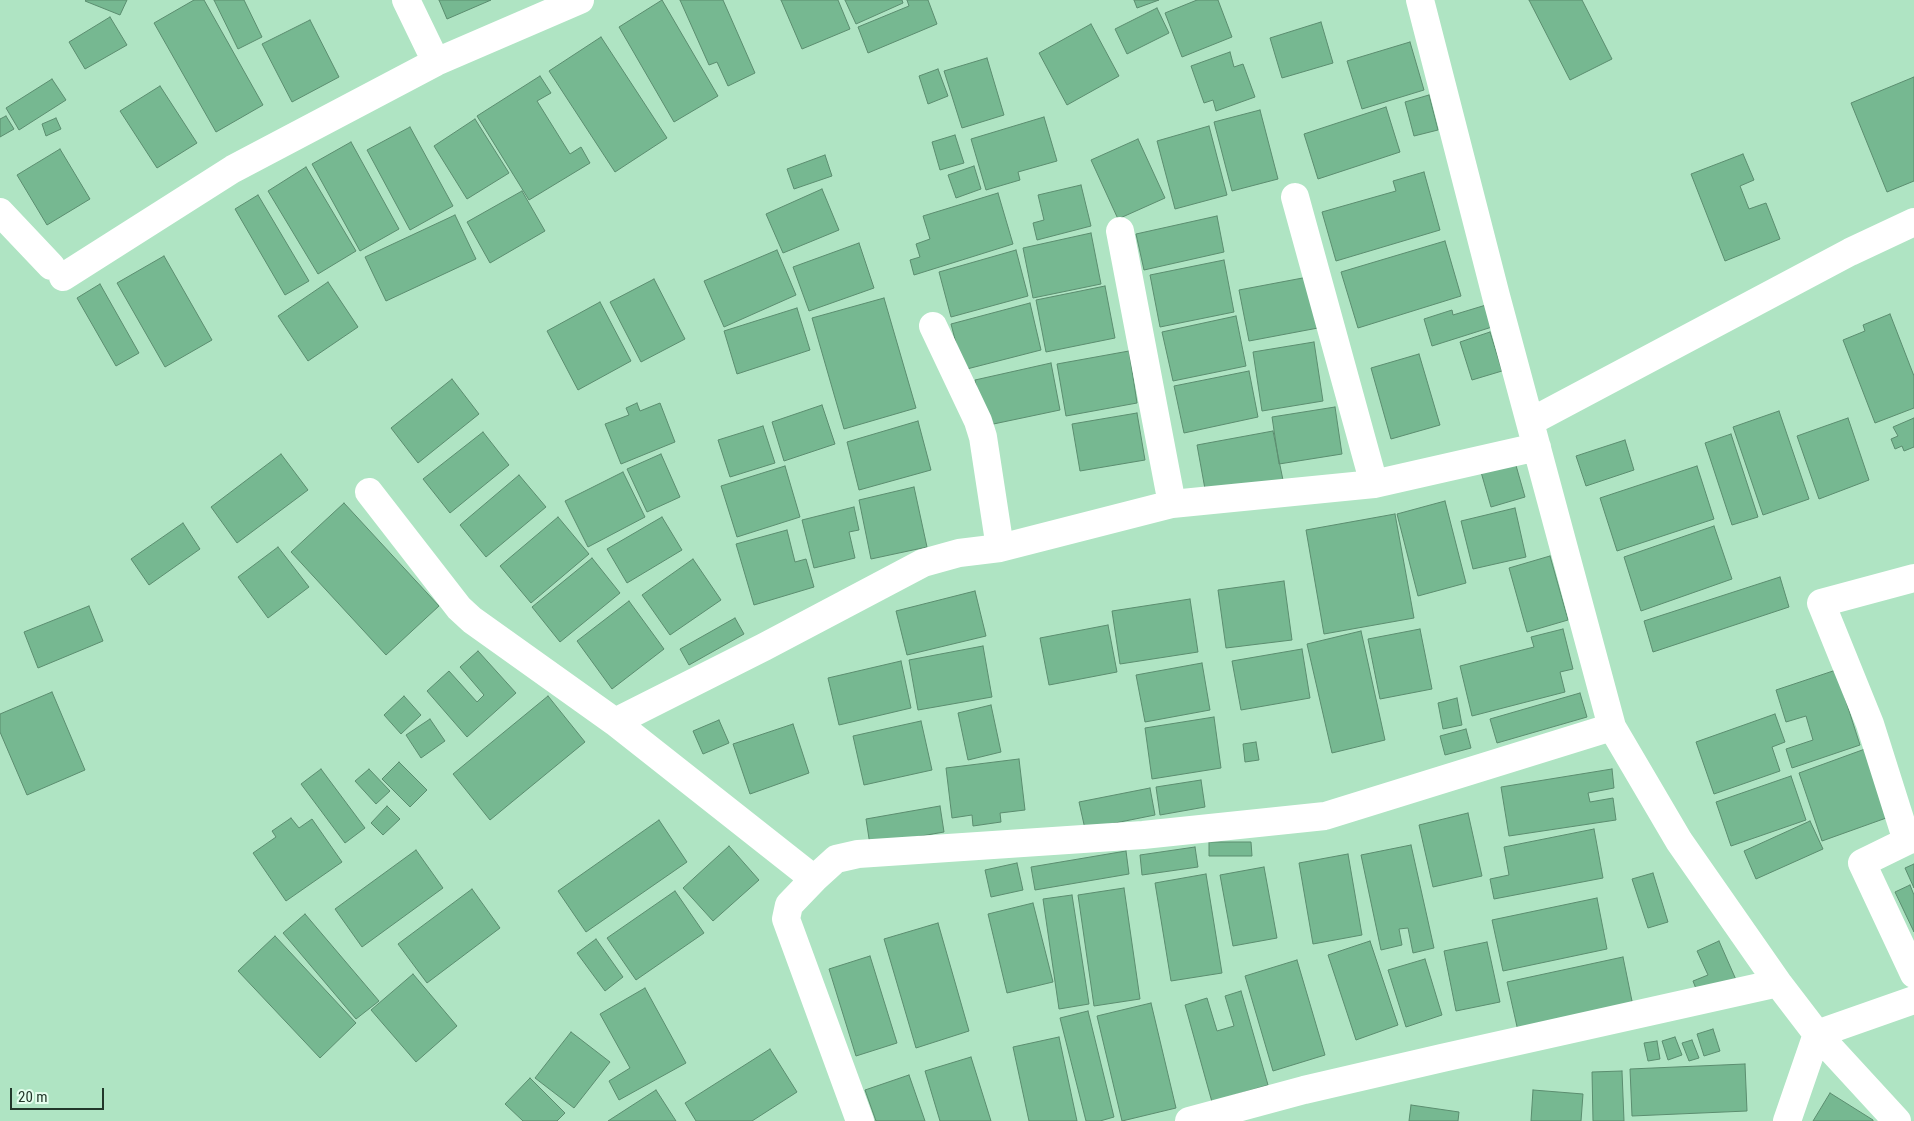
<!DOCTYPE html>
<html>
<head>
<meta charset="utf-8">
<style>
  body { margin:0 }
  #map { position:relative; width:1914px; height:1121px; overflow:hidden; background:#afe4c3; font-family:"Roboto Condensed",sans-serif }
  canvas { display:block }
  .scale { position:absolute; left:10px; top:1088px; width:94px; height:22px; box-sizing:border-box; border:2px solid #22372a; border-top:0; padding-left:6px; font-size:15px; line-height:18px; white-space:nowrap; color:#22372a; -webkit-text-stroke:4px #e4feed; paint-order:stroke }
</style>
</head>
<body>
<div id="map">
<canvas width="1914" height="1121"></canvas>
<div class="scale">20 m</div>
</div>
<script>
const ctx = document.querySelector('canvas').getContext('2d');
ctx.lineJoin = 'round';
function fill(path, color) { ctx.fillStyle = color; ctx.fill(path, 'evenodd'); }
const toPath = rows => new Path2D(rows.map(r => 'M' + r).join(''));
function stroke(path, color, width, dash) { ctx.strokeStyle = color; ctx.lineWidth = width; ctx.lineCap = dash ? 'butt' : 'round'; ctx.setLineDash(dash || []); ctx.stroke(path); }
const building = toPath([
  [86,0,127,0,120,15,85,1,86,0],
  [194,0,204,0,263,105,216,132,154,23,194,0],
  [214,0,244,0,262,37,238,49,214,0],
  [439,0,491,0,447,19,439,0],
  [662,0,718,96,674,122,619,27,662,0],
  [680,0,723,0,755,73,728,86,717,62,709,65,680,0],
  [781,0,838,0,850,29,802,49,781,0],
  [845,0,902,0,903,3,856,24,845,0],
  [907,0,928,0,937,24,868,53,858,27,909,6,907,0],
  [1134,0,1159,0,1137,8,1134,0],
  [1197,0,1218,0,1232,37,1182,57,1165,13,1197,0],
  [1529,0,1582,0,1612,59,1570,80,1529,0],
  [1157,8,1169,33,1127,54,1115,29,1157,8],
  [110,17,127,45,85,69,69,42,110,17],
  [310,20,339,77,292,102,262,44,310,20],
  [1321,22,1333,63,1282,78,1270,38,1321,22],
  [1091,24,1119,76,1067,105,1039,53,1091,24],
  [601,37,667,138,615,172,549,71,601,37],
  [1410,42,1424,90,1362,109,1347,61,1410,42],
  [1230,52,1234,67,1243,64,1255,97,1216,111,1213,100,1204,103,1191,66,1230,52],
  [987,58,1004,115,962,128,944,71,987,58],
  [938,69,948,96,928,104,919,76,938,69],
  [540,76,551,93,537,101,570,154,581,147,590,163,529,200,477,116,540,76],
  [1914,77,1914,181,1887,192,1851,103,1914,77],
  [52,79,66,100,19,130,6,108,52,79],
  [160,86,197,143,157,168,120,111,160,86],
  [1429,95,1438,130,1414,136,1405,102,1429,95],
  [1386,107,1400,152,1318,179,1304,134,1386,107],
  [1260,110,1278,179,1232,191,1214,122,1260,110],
  [6,116,14,129,0,137,0,119,6,116],
  [1044,117,1057,161,1018,172,1020,180,986,190,971,139,1044,117],
  [56,118,61,129,46,136,42,124,56,118],
  [475,119,509,173,467,199,434,146,475,119],
  [1209,126,1227,195,1175,209,1157,141,1209,126],
  [410,127,453,206,410,230,367,150,410,127],
  [955,135,964,163,940,170,932,142,955,135],
  [1138,139,1165,198,1118,219,1091,160,1138,139],
  [351,142,399,229,360,251,312,164,351,142],
  [60,149,90,199,47,225,17,175,60,149],
  [1743,154,1754,180,1740,186,1749,209,1766,203,1780,239,1725,261,1691,174,1743,154],
  [825,155,832,176,794,189,787,169,825,155],
  [974,166,981,189,956,198,948,175,974,166],
  [306,167,356,251,318,274,268,191,306,167],
  [1424,172,1440,230,1336,261,1322,212,1396,191,1393,181,1424,172],
  [1081,185,1091,226,1037,240,1033,223,1044,220,1038,195,1081,185],
  [822,189,839,230,783,253,766,214,822,189],
  [522,191,545,231,490,263,467,222,522,191],
  [998,193,1013,244,914,275,910,260,920,257,916,244,930,239,923,216,998,193],
  [258,195,309,281,285,295,235,209,258,195],
  [455,215,476,259,386,301,365,257,455,215],
  [1217,216,1224,252,1144,270,1136,234,1217,216],
  [1091,233,1101,284,1033,298,1023,248,1091,233],
  [1445,241,1461,296,1358,328,1341,272,1445,241],
  [859,243,874,288,809,311,793,267,859,243],
  [777,250,796,295,724,327,704,281,777,250],
  [1016,250,1028,296,951,317,939,272,1016,250],
  [164,256,212,340,165,367,117,283,164,256],
  [1224,260,1234,312,1160,327,1150,275,1224,260],
  [1308,277,1318,328,1249,341,1239,290,1308,277],
  [654,279,685,339,641,362,610,302,654,279],
  [328,282,358,327,308,361,278,316,328,282],
  [100,284,139,353,116,366,77,298,100,284],
  [1105,286,1115,338,1046,352,1036,300,1105,286],
  [884,298,916,408,844,429,812,318,884,298],
  [600,302,631,361,578,390,547,331,600,302],
  [1030,303,1041,350,963,370,951,324,1030,303],
  [1486,305,1492,327,1432,346,1424,319,1452,310,1453,315,1486,305],
  [797,308,810,350,737,374,724,331,797,308],
  [1890,314,1914,376,1914,408,1875,423,1843,340,1865,331,1863,325,1890,314],
  [1236,316,1246,366,1173,381,1162,332,1236,316],
  [1490,332,1502,371,1472,380,1460,342,1490,332],
  [1314,342,1323,401,1262,411,1253,352,1314,342],
  [1129,351,1137,403,1066,416,1057,364,1129,351],
  [1419,354,1440,425,1391,439,1371,368,1419,354],
  [1051,363,1060,410,984,426,975,380,1051,363],
  [1249,371,1258,417,1184,433,1174,386,1249,371],
  [452,379,479,414,418,463,391,428,452,379],
  [637,403,640,411,660,403,675,442,621,464,605,424,629,415,626,408,637,403],
  [822,405,835,444,784,461,772,422,822,405],
  [1335,407,1342,454,1279,464,1272,417,1335,407],
  [1779,411,1809,499,1763,515,1733,427,1779,411],
  [1137,413,1145,460,1080,471,1072,424,1137,413],
  [1848,418,1869,480,1819,499,1797,436,1848,418],
  [1914,418,1914,447,1904,451,1902,446,1895,449,1891,439,1898,436,1893,427,1914,418],
  [918,421,931,470,859,490,847,442,918,421],
  [763,426,775,463,730,477,718,440,763,426],
  [1273,431,1284,485,1207,500,1197,445,1273,431],
  [483,432,509,465,450,513,423,479,483,432],
  [1731,434,1758,517,1732,525,1705,443,1731,434],
  [1625,440,1634,470,1586,486,1576,456,1625,440],
  [281,454,308,490,237,543,211,507,281,454],
  [661,454,680,497,647,512,627,469,661,454],
  [1515,462,1525,497,1491,507,1481,472,1515,462],
  [785,466,800,517,737,537,721,486,785,466],
  [1697,466,1714,519,1617,551,1600,498,1697,466],
  [623,472,645,517,588,547,565,501,623,472],
  [519,475,546,507,486,557,460,525,519,475],
  [914,487,927,547,871,559,859,500,914,487],
  [1445,501,1466,583,1418,596,1397,514,1445,501],
  [344,503,439,606,386,655,291,552,344,503],
  [854,507,859,530,849,532,855,558,814,568,802,520,854,507],
  [1515,508,1526,557,1473,569,1461,521,1515,508],
  [1395,514,1414,618,1324,634,1306,530,1395,514],
  [558,517,589,554,531,603,500,566,558,517],
  [662,517,682,550,627,583,607,549,662,517],
  [183,523,200,549,149,585,131,559,183,523],
  [1714,526,1732,579,1641,611,1624,557,1714,526],
  [787,530,795,562,806,559,814,587,754,605,736,544,787,530],
  [278,547,309,587,268,618,238,577,278,547],
  [1550,556,1568,620,1527,632,1509,568,1550,556],
  [592,558,620,593,560,642,532,607,592,558],
  [693,559,721,600,670,635,642,595,693,559],
  [1780,577,1789,607,1653,652,1644,621,1780,577],
  [1284,581,1292,640,1226,648,1218,590,1284,581],
  [975,591,986,636,907,655,896,611,975,591],
  [1190,599,1198,652,1120,664,1112,611,1190,599],
  [629,601,664,649,612,689,577,641,629,601],
  [89,606,103,641,38,668,24,632,89,606],
  [735,618,744,634,689,665,680,649,735,618],
  [1108,625,1117,672,1049,685,1040,638,1108,625],
  [1420,629,1432,689,1380,699,1368,639,1420,629],
  [1563,629,1573,669,1560,672,1565,692,1472,716,1460,666,1534,647,1531,637,1563,629],
  [1361,631,1385,740,1332,753,1307,644,1361,631],
  [983,646,992,697,918,710,909,660,983,646],
  [1302,649,1310,698,1241,710,1232,661,1302,649],
  [478,651,516,693,467,737,427,691,449,671,477,702,484,695,460,667,478,651],
  [901,661,911,708,839,725,828,678,901,661],
  [1202,663,1210,710,1145,722,1136,675,1202,663],
  [1836,670,1860,745,1792,768,1786,749,1813,740,1806,716,1786,722,1776,690,1836,670],
  [52,692,85,770,27,795,0,732,0,714,52,692],
  [1580,693,1587,717,1497,743,1490,719,1580,693],
  [404,696,421,715,401,734,384,715,404,696],
  [548,696,585,742,490,820,453,774,548,696],
  [1457,698,1462,725,1443,729,1438,703,1457,698],
  [991,705,1001,752,968,760,958,713,991,705],
  [1775,714,1785,742,1772,747,1780,771,1714,794,1696,742,1775,714],
  [1214,717,1221,768,1152,779,1145,728,1214,717],
  [430,719,445,741,421,758,406,735,430,719],
  [719,720,729,743,703,754,693,731,719,720],
  [921,721,932,770,864,785,853,736,921,721],
  [793,724,809,773,750,794,733,744,793,724],
  [1466,729,1471,748,1445,755,1440,736,1466,729],
  [1256,742,1259,760,1245,762,1243,744,1256,742],
  [1865,749,1889,817,1822,841,1799,773,1865,749],
  [1019,759,1025,810,1000,813,1001,822,973,826,972,815,952,818,946,768,1019,759],
  [399,762,427,790,410,807,382,779,399,762],
  [321,769,365,828,345,843,301,784,321,769],
  [369,769,390,791,376,804,355,781,369,769],
  [1612,769,1614,788,1588,793,1590,802,1613,798,1616,820,1509,836,1501,787,1612,769],
  [1791,776,1806,820,1731,846,1716,802,1791,776],
  [1201,780,1205,807,1160,815,1156,787,1201,780],
  [1150,788,1155,815,1085,829,1079,802,1150,788],
  [387,806,400,819,383,835,371,823,387,806],
  [940,806,944,832,870,845,866,819,940,806],
  [1468,813,1482,876,1433,887,1419,825,1468,813],
  [291,818,299,828,312,819,342,862,286,901,253,853,276,837,272,831,291,818],
  [659,820,687,862,586,932,558,891,659,820],
  [1810,821,1823,849,1756,879,1744,851,1810,821],
  [1594,829,1603,878,1494,899,1490,879,1509,875,1504,847,1594,829],
  [1209,842,1251,842,1252,856,1209,856,1209,842],
  [1411,845,1434,948,1413,953,1408,928,1399,929,1402,945,1381,950,1361,855,1411,845],
  [729,846,759,880,713,921,683,888,729,846],
  [1195,847,1198,867,1142,875,1140,855,1195,847],
  [416,850,443,888,362,947,335,909,416,850],
  [1126,851,1129,874,1035,890,1031,867,1126,851],
  [1348,854,1362,935,1313,944,1299,863,1348,854],
  [1017,863,1023,890,991,897,985,870,1017,863],
  [1914,864,1914,888,1905,868,1914,864],
  [1264,867,1277,938,1233,946,1220,875,1264,867],
  [1653,873,1668,922,1648,928,1632,879,1653,873],
  [1206,874,1222,973,1171,981,1155,883,1206,874],
  [1910,885,1914,895,1914,932,1895,892,1910,885],
  [1124,888,1140,999,1094,1006,1078,895,1124,888],
  [472,889,500,928,427,983,398,944,472,889],
  [675,891,704,933,636,980,607,938,675,891],
  [1072,895,1089,1004,1059,1009,1043,899,1072,895],
  [1597,898,1607,949,1503,971,1492,920,1597,898],
  [1033,903,1053,982,1007,993,988,914,1033,903],
  [305,914,379,1001,356,1019,283,933,305,914],
  [938,923,969,1031,916,1048,884,939,938,923],
  [275,936,356,1023,320,1058,238,971,275,936],
  [596,939,623,977,605,991,577,953,596,939],
  [1370,941,1398,1025,1356,1040,1328,955,1370,941],
  [1719,941,1737,982,1700,999,1693,981,1708,975,1697,951,1719,941],
  [1487,942,1500,1002,1456,1011,1444,951,1487,942],
  [870,956,897,1043,856,1056,829,969,870,956],
  [1623,957,1633,1006,1518,1031,1507,982,1623,957],
  [1425,959,1442,1015,1406,1027,1388,970,1425,959],
  [1297,960,1325,1055,1273,1071,1245,976,1297,960],
  [413,974,457,1026,416,1062,371,1010,413,974],
  [645,988,686,1063,619,1100,609,1081,630,1068,600,1014,645,988],
  [1241,991,1268,1085,1212,1102,1185,1005,1207,998,1217,1031,1234,1026,1225,996,1241,991],
  [1151,1003,1176,1108,1122,1121,1097,1016,1151,1003],
  [1088,1011,1114,1117,1100,1121,1086,1121,1060,1018,1088,1011],
  [1713,1029,1720,1051,1704,1056,1697,1034,1713,1029],
  [571,1032,610,1062,574,1108,535,1078,571,1032],
  [1059,1037,1077,1121,1029,1121,1013,1047,1059,1037],
  [1675,1037,1682,1055,1668,1060,1662,1041,1675,1037],
  [1692,1040,1699,1058,1689,1061,1682,1043,1692,1040],
  [1657,1041,1660,1059,1648,1061,1644,1043,1657,1041],
  [770,1049,797,1092,752,1121,696,1121,685,1103,770,1049],
  [971,1057,991,1121,940,1121,925,1071,971,1057],
  [1745,1064,1747,1111,1632,1116,1630,1069,1745,1064],
  [1622,1071,1624,1121,1593,1121,1592,1072,1622,1071],
  [909,1075,925,1121,876,1121,865,1090,909,1075],
  [530,1078,565,1113,557,1121,523,1121,505,1104,530,1078],
  [656,1090,676,1121,608,1121,656,1090],
  [1533,1090,1583,1094,1581,1121,1531,1121,1533,1090],
  [1830,1093,1873,1120,1873,1121,1813,1121,1830,1093],
  [1411,1105,1459,1112,1458,1121,1409,1121,1411,1105]
]);
fill(building, '#76b891');
stroke(building, '#5b8d6f', 1);
stroke(toPath([
  [406,0,436,62],
  [1420,0,1496,296,1612,727,1679,841,1778,983,1817,1034,1897,1121],
  [1295,197,1374,484],
  [0,212,51,266],
  [1120,231,1172,504],
  [63,277,233,169,436,62,580,0],
  [933,326,978,421,983,437,1000,548],
  [1530,422,1850,252,1914,222],
  [369,492,459,608,472,620,615,722,814,879],
  [1914,578,1821,603,1870,724,1907,841,1862,863,1914,974],
  [615,722,764,647,923,563,959,553,1000,548,1172,504,1374,484,1537,447],
  [860,1121,786,919,789,905,814,879,836,859,858,854,1143,835,1325,816,1612,727],
  [1189,1121,1304,1090,1442,1058,1778,983],
  [1787,1121,1817,1034,1914,1000]
]), '#fff', 28);
</script>
</body>
</html>
